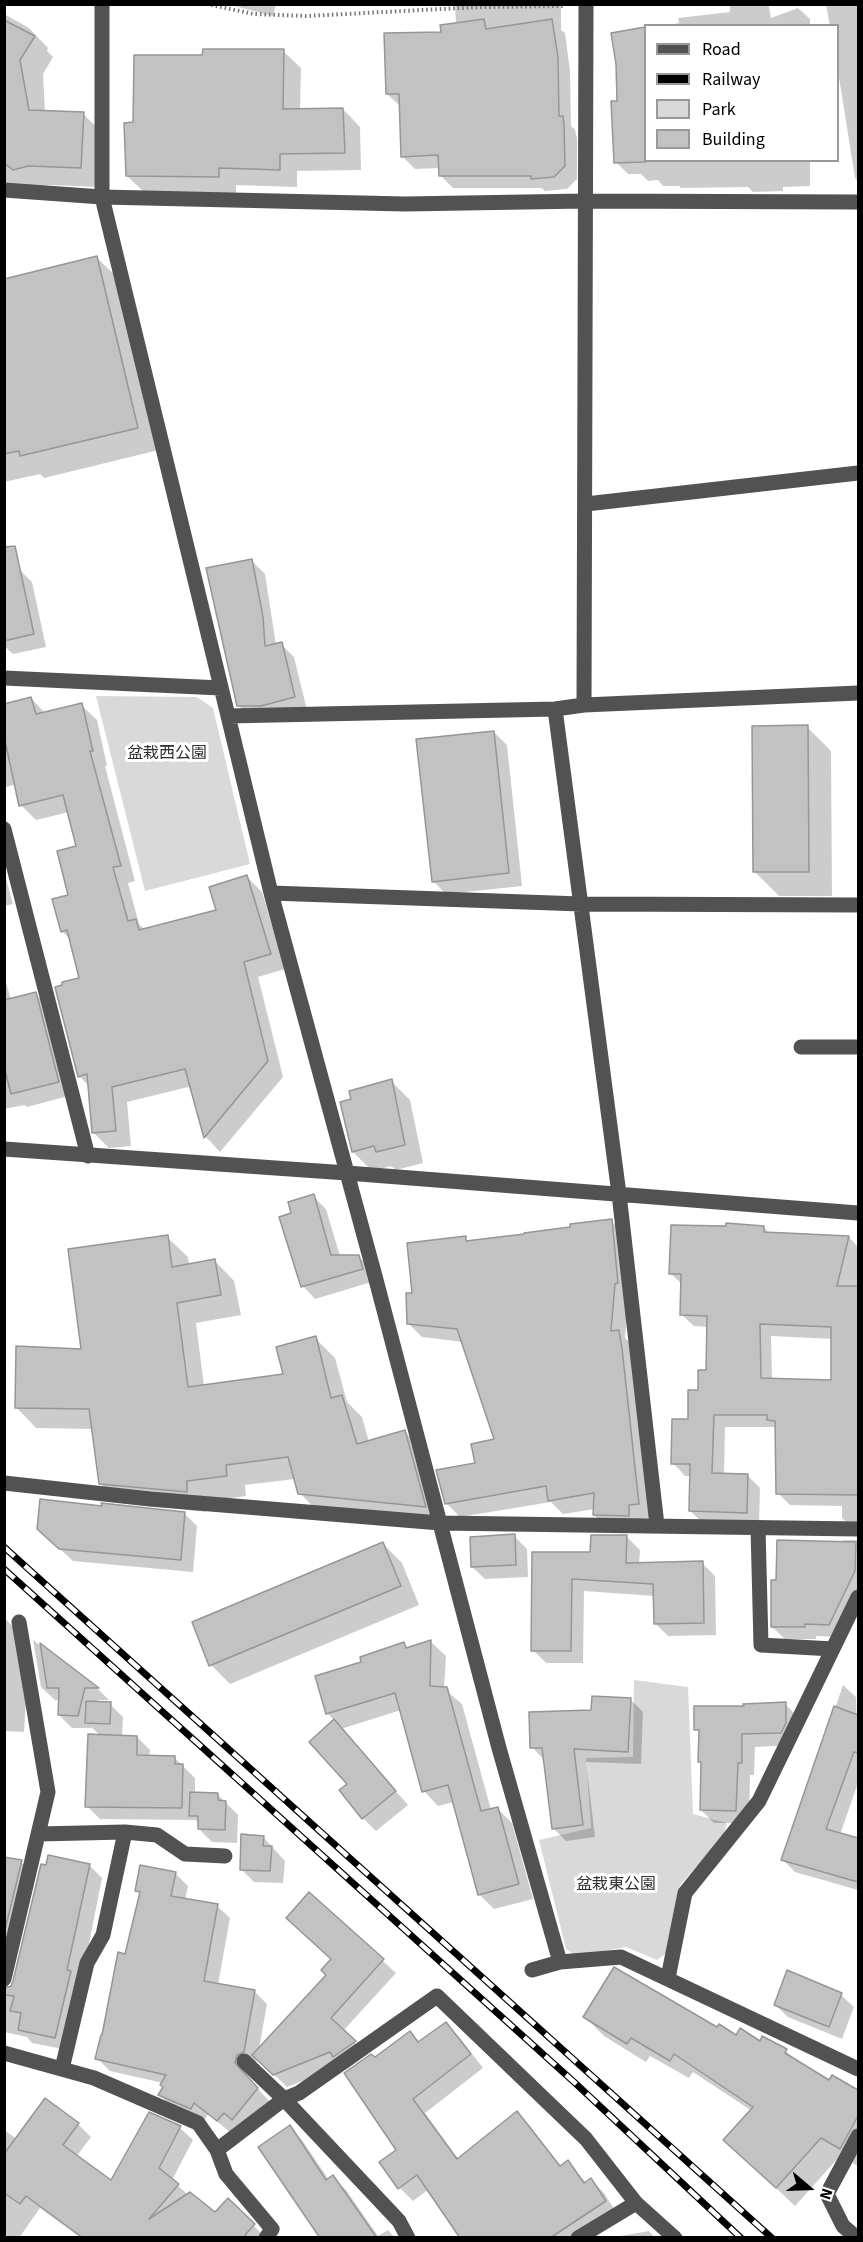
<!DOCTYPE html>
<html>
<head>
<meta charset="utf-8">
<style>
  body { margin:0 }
  #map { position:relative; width:863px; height:2242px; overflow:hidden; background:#fff; font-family:"Source Sans 3",sans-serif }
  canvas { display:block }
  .frame { position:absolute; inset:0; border:6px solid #000; pointer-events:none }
  .legend { position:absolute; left:644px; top:24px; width:195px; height:138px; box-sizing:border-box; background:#fff; border:2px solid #999; margin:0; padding:8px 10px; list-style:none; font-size:18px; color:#000 }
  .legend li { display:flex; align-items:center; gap:12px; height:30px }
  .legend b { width:30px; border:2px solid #999 }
  .north { position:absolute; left:779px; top:2158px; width:60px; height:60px; -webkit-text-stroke:4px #fff; paint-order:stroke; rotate:109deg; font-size:16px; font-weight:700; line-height:24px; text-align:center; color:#000 }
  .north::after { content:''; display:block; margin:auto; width:21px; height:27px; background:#000; clip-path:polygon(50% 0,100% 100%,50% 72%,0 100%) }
</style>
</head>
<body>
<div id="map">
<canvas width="863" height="2242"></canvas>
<div class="frame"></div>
<ul class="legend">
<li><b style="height:8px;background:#525252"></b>Road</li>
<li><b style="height:8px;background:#000"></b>Railway</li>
<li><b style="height:16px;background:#d9d9d9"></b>Park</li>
<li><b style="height:16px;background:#c2c2c2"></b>Building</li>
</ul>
<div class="north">N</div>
</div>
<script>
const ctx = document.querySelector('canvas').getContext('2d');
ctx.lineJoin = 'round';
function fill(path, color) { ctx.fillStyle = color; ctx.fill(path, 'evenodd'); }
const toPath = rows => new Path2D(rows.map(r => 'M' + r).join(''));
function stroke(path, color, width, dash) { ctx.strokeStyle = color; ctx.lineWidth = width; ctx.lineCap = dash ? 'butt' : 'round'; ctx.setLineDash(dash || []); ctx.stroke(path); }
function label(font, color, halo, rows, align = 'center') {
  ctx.font = font + ' "Source Sans 3","Noto Sans JP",sans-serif'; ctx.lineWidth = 6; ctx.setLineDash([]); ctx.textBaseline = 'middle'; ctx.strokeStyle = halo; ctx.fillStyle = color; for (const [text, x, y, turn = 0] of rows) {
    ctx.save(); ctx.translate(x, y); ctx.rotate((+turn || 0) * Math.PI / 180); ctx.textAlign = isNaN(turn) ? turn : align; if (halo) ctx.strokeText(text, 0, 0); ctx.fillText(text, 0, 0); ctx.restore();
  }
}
fill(toPath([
  [96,696,197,697,213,708,250,864,145,891],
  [634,1680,688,1687,693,1814,727,1823,724,1835,680,1885,668,1952,657,1960,626,1947,576,1956,566,1949,539,1840,591,1828,586,1758,633,1757]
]), '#d9d9d9');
fill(toPath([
  [227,4,276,4,273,16],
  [455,4,561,4,561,30,565,33,570,71,571,126,575,130,577,138,577,179,567,189,545,191,542,188,453,188,440,175,440,168,415,169,402,156,400,106,387,94,443,33,456,24],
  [730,4,767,4,769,7,771,18,798,8,810,19,810,26,664,26,679,23,678,18,730,12],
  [826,4,858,4,858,181,855,178,838,71,838,26,830,26],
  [4,14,29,28,48,48,47,51,53,57,43,74,45,112,83,114,103,133,100,187,48,185,34,188,4,186],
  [646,29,646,160,810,160,810,186,783,187,783,191,753,192,748,187,681,188,679,186,663,186,658,180,648,181,641,174,628,174,616,162,618,63,613,34],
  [283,51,301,68,300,110,343,109,360,127,361,170,297,171,297,187,236,185,236,194,145,193,127,176,135,124,204,57],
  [97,258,120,280,159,450,44,478,40,474,4,482,4,280],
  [252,561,265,574,276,645,281,644,294,657,307,710,251,718,238,705],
  [19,569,32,582,46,647,13,654,4,646,4,572],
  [31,698,45,713,81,705,97,720,107,766,105,766,135,881,128,883,139,924,145,930,218,911,247,877,262,892,285,969,258,977,283,1077,220,1152,206,1137,192,1086,127,1102,131,1146,109,1148,94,1133,90,1087,79,1076,80,979,71,940,62,931,78,847,69,812,36,820,21,805,16,784,4,788,4,706],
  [807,727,831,751,832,896,779,896,755,872],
  [494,732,507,745,522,886,446,894,433,881],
  [4,871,13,904,4,906],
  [4,975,11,1000,35,993,49,1008,72,1095,27,1107,25,1105,4,1109],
  [391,1081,410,1100,423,1163,396,1170,391,1166,372,1171,353,1152,353,1100],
  [313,1196,326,1209,340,1256,359,1257,372,1270,375,1281,315,1299,303,1286,293,1214],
  [611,1221,625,1235,629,1297,625,1338,633,1346,652,1517,608,1529,594,1515,595,1509,563,1514,551,1502,460,1517,446,1503,496,1441,463,1342,422,1337,408,1323,414,1295,465,1238,469,1242,525,1236],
  [764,1227,770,1234,849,1237,858,1247,858,1531,855,1531,842,1518,842,1506,790,1505,778,1493,777,1428,775,1427,725,1427,724,1475,748,1476,760,1488,759,1524,703,1523,690,1511,691,1476,685,1476,673,1463,708,1371,708,1327,694,1326,681,1314,683,1285,670,1273],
  [771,1336,833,1339,832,1381,772,1380],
  [167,1237,188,1257,189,1265,214,1260,234,1281,241,1315,196,1323,204,1386,284,1375,315,1338,335,1358,347,1402,362,1417,369,1442,405,1432,425,1452,445,1526,320,1514,300,1493,295,1479,245,1485,246,1496,207,1501,206,1512,121,1503,100,1483,93,1429,36,1428,16,1407,83,1350],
  [103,1508,184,1513,197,1526,193,1572,73,1561,52,1542],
  [514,1536,527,1549,528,1577,485,1579,472,1567],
  [627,1537,640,1550,639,1564,702,1563,715,1576,716,1635,668,1636,655,1623,654,1596,584,1591,583,1663,546,1663,533,1650,534,1553,591,1554],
  [843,1540,858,1540,858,1600,841,1637,816,1636,816,1639,785,1639,772,1627,778,1582,843,1543],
  [383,1544,402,1563,419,1605,230,1684,211,1665],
  [4,1618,21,1634,26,1699,24,1732,4,1731],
  [33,1640,98,1689,109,1700,97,1700,97,1703,110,1704,123,1717,122,1737,137,1737,150,1750,149,1757,174,1757,195,1778,195,1793,217,1794,238,1815,237,1843,212,1842,199,1829,199,1824,196,1820,100,1819,87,1806,101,1736,91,1727,91,1728,72,1728,59,1715,60,1700,55,1700,41,1687],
  [431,1642,446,1656,444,1689,462,1704,491,1810,497,1808,512,1823,533,1899,494,1909,479,1894,454,1802,438,1806,424,1791,401,1710,341,1729,408,1805,376,1831,363,1818,349,1784,334,1720,328,1714,317,1677,363,1663,404,1644,408,1648],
  [843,1685,856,1697,857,1733,858,1731,858,1783,840,1835,858,1840,858,1890,795,1872,783,1860],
  [630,1699,643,1712,641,1764,586,1762,595,1837,566,1841,553,1828,545,1761,532,1747,593,1711],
  [785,1704,798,1717,794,1745,755,1747,754,1775,750,1775,749,1823,714,1823,701,1810,702,1764,700,1762,700,1734,696,1729,745,1708],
  [263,1837,285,1861,283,1883,254,1882,241,1869],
  [4,1858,21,1862,34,1875,7,1989,12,1987,89,1865,102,1878,68,2050,32,2043,27,2037,4,2032],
  [175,1873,188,1886,185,1900,217,1906,230,1918,218,1985,254,1991,267,2004,259,2049,328,1975,332,1959,310,1894,396,1973,343,2031,368,2054,347,2069,343,2065,287,2087,257,2058,256,2064,249,2067,247,2077,270,2102,231,2133,208,2114,204,2121,173,2108,160,2095,164,2088,163,2083,110,2071,97,2058,126,1956,141,1894,137,1891],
  [841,1995,854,2007,842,2039,788,2017,775,2005],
  [585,2017,717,2029,736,2037,786,2051,797,2062,829,2082,832,2077,858,2092,858,2166,840,2156,795,2206,725,2140,752,2111,693,2072,689,2078,650,2056,646,2062,604,2036],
  [446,2024,459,2037,483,2068,425,2113,459,2160,517,2113,530,2126,561,2167,568,2162,586,2183,591,2180,604,2193,618,2215,583,2238,459,2238,461,2236,429,2189,413,2201,400,2188,398,2150,375,2059,410,2033,420,2043],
  [149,2114,180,2128,193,2140,172,2180,188,2195,216,2214,228,2200,266,2238,81,2238,40,2208,19,2238,4,2238,4,2130,17,2139,78,2124,91,2137,76,2157,111,2182],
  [289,2127,302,2140,329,2180,333,2177,346,2190,378,2236,388,2230,395,2238,322,2238],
  [649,2231,655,2238,614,2238,614,2237]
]), '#0003');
const building = toPath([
  [484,19,486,29,552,19,558,57,559,116,563,116,564,124,565,166,554,177,531,179,531,176,439,176,438,155,401,157,399,94,386,94,384,33,441,32,440,25,484,19],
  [4,20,35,36,20,60,29,110,84,112,81,168,28,166,13,170,4,163,4,20],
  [645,27,645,162,614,163,611,101,617,101,616,64,611,33,645,27],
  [203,49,284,49,283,109,343,108,345,153,280,154,280,170,219,168,219,177,126,176,124,123,133,122,134,55,202,55,203,49],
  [97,256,138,428,20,456,19,451,4,454,4,279,97,256],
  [15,546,34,634,4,641,4,547,15,546],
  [252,559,263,617,265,646,282,642,295,697,261,706,237,706,206,568,252,559],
  [31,697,36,714,82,703,93,751,90,751,121,866,113,867,128,921,136,919,139,930,216,910,209,887,247,875,271,954,244,962,268,1061,204,1138,185,1069,112,1087,116,1131,92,1133,87,1074,78,1077,55,987,62,985,62,982,79,978,67,930,61,932,52,899,68,895,57,851,76,846,63,795,19,806,4,736,4,704,31,697],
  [808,725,809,872,753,872,752,726,808,725],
  [494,731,509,873,432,882,416,739,494,731],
  [36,992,59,1082,11,1094,4,1066,4,1000,36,992],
  [392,1079,405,1145,376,1152,374,1146,352,1152,340,1102,351,1099,349,1091,392,1079],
  [314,1194,331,1255,359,1255,363,1269,301,1287,279,1217,291,1213,288,1202,314,1194],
  [612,1219,618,1283,615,1284,611,1331,619,1330,622,1348,639,1504,629,1505,629,1516,593,1515,594,1493,548,1501,546,1486,445,1504,436,1470,475,1463,471,1444,494,1439,457,1329,407,1324,406,1293,412,1293,407,1243,466,1236,466,1241,524,1234,524,1233,570,1227,570,1224,612,1219],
  [726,1223,764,1226,764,1232,849,1236,837,1286,858,1286,858,1495,776,1494,775,1421,767,1420,767,1415,714,1415,712,1473,748,1474,747,1513,689,1511,690,1464,671,1464,672,1419,688,1419,688,1390,698,1390,698,1370,706,1370,707,1316,680,1315,681,1274,669,1274,671,1225,726,1226,726,1223],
  [760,1324,831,1327,831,1380,761,1378,760,1324],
  [168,1235,172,1267,215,1259,221,1295,177,1303,188,1387,283,1374,276,1347,316,1336,331,1398,342,1395,357,1444,405,1430,426,1507,298,1494,288,1457,226,1465,227,1476,187,1481,187,1492,99,1484,89,1409,15,1408,16,1346,81,1349,68,1249,168,1235],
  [40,1499,102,1506,101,1503,185,1512,181,1560,59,1549,37,1529,40,1499],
  [515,1534,516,1565,471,1567,470,1537,515,1534],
  [591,1535,627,1535,626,1563,703,1561,704,1623,654,1624,653,1584,572,1579,571,1651,531,1651,532,1552,590,1552,591,1535],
  [777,1540,856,1542,855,1571,829,1625,805,1624,805,1627,771,1627,771,1580,776,1580,777,1540],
  [383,1542,401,1586,209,1666,192,1622,383,1542],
  [431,1640,430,1686,447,1687,481,1811,498,1807,519,1884,478,1895,448,1785,422,1792,395,1693,326,1714,315,1676,361,1662,360,1657,404,1642,406,1648,431,1640],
  [40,1643,99,1688,85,1688,78,1716,58,1715,59,1688,47,1688,40,1643],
  [592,1696,631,1698,628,1752,574,1749,583,1825,552,1829,542,1748,530,1748,529,1712,591,1710,592,1696],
  [86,1701,111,1702,110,1724,85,1723,86,1701],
  [786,1702,786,1723,781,1733,742,1734,742,1763,738,1763,736,1811,700,1810,701,1762,698,1762,699,1730,694,1730,694,1706,744,1706,743,1704,786,1702],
  [834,1706,858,1715,858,1753,854,1752,826,1829,858,1838,858,1882,781,1860,834,1706],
  [334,1719,396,1791,362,1819,339,1790,347,1784,309,1742,334,1719],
  [88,1734,137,1736,137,1755,175,1756,175,1764,183,1764,182,1808,85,1807,88,1734],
  [190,1792,218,1793,218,1800,226,1801,225,1830,198,1829,198,1816,189,1816,190,1792],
  [241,1834,264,1836,263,1846,272,1846,270,1871,240,1870,241,1834],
  [48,1855,90,1864,67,1970,71,1971,55,2038,18,2030,21,2013,10,2011,14,1996,4,1995,4,1988,11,1986,13,1981,41,1864,46,1865,48,1855],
  [4,1857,22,1860,4,1934,4,1857],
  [140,1865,176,1872,171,1896,218,1904,204,1981,255,1990,244,2052,237,2055,235,2063,258,2088,232,2120,224,2113,217,2121,194,2103,191,2109,158,2095,163,2087,160,2085,166,2075,95,2059,101,2035,102,2035,118,1952,125,1954,140,1892,135,1891,140,1865],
  [309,1892,384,1959,331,2018,356,2041,333,2057,330,2052,273,2075,252,2055,326,1975,321,1970,331,1959,286,1918,309,1892],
  [614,1967,717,2027,719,2024,736,2035,740,2028,760,2041,762,2036,787,2049,785,2053,829,2080,832,2075,858,2090,858,2116,840,2149,821,2138,776,2188,723,2140,753,2107,674,2054,670,2061,631,2038,627,2044,583,2017,614,1967],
  [787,1970,842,1993,829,2027,774,2005,787,1970],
  [446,2022,471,2054,413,2099,457,2159,517,2111,560,2166,568,2160,584,2183,591,2178,606,2201,550,2238,460,2238,417,2175,398,2189,379,2162,396,2150,344,2073,371,2054,375,2057,410,2031,418,2042,446,2022],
  [45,2098,79,2123,63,2145,111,2180,149,2112,181,2126,159,2168,179,2184,149,2219,190,2192,215,2212,228,2198,255,2224,245,2235,248,2238,83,2238,26,2196,20,2204,4,2193,4,2154,45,2098],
  [290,2125,326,2180,333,2175,377,2238,320,2238,258,2147,290,2125]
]);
fill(building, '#c2c2c2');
stroke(building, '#969696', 1.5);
stroke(toPath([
  [207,4,254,14,306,16,481,7,564,6]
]), '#747474', 4, [1.5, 3]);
stroke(toPath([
  [102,4,102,197,271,893,375,1276,499,1748,560,1962],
  [4,190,102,197,405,204,585,201,858,202],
  [586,504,858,473],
  [4,678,221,688],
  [584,705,586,4],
  [555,709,619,1194,657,1525],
  [228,716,555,709,584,705,858,693],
  [4,829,88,1156],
  [271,893,581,904,858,905],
  [801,1047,858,1047],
  [4,1149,347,1173,858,1213],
  [4,1483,150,1499,440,1523,858,1529],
  [758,1528,761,1645,833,1649],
  [125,1832,157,1835,185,1854,225,1856],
  [38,1834,125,1832,103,1935,87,1963,62,2069],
  [532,1970,560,1962,621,1957,858,2069],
  [668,1978,685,1893,759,1801,858,1597],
  [4,1979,48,1792,19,1622],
  [4,2053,94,2078,198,2123,217,2150,284,2099,299,2093,437,1996,586,2139,636,2203,675,2238],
  [244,2061,284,2099,399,2221,408,2238],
  [217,2150,226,2174,272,2229,266,2238],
  [578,2238,636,2203],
  [857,2238,843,2226,827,2194,858,2136]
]), '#525252', 15);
const rail = toPath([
  [4,1547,772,2238],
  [4,1569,574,2082,741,2238]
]);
stroke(rail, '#000', 7);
stroke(rail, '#fff', 4.5, [14]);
label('16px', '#303030', '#fff', [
  ["盆栽西公園",167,754],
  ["盆栽東公園",616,1885]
]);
</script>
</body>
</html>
